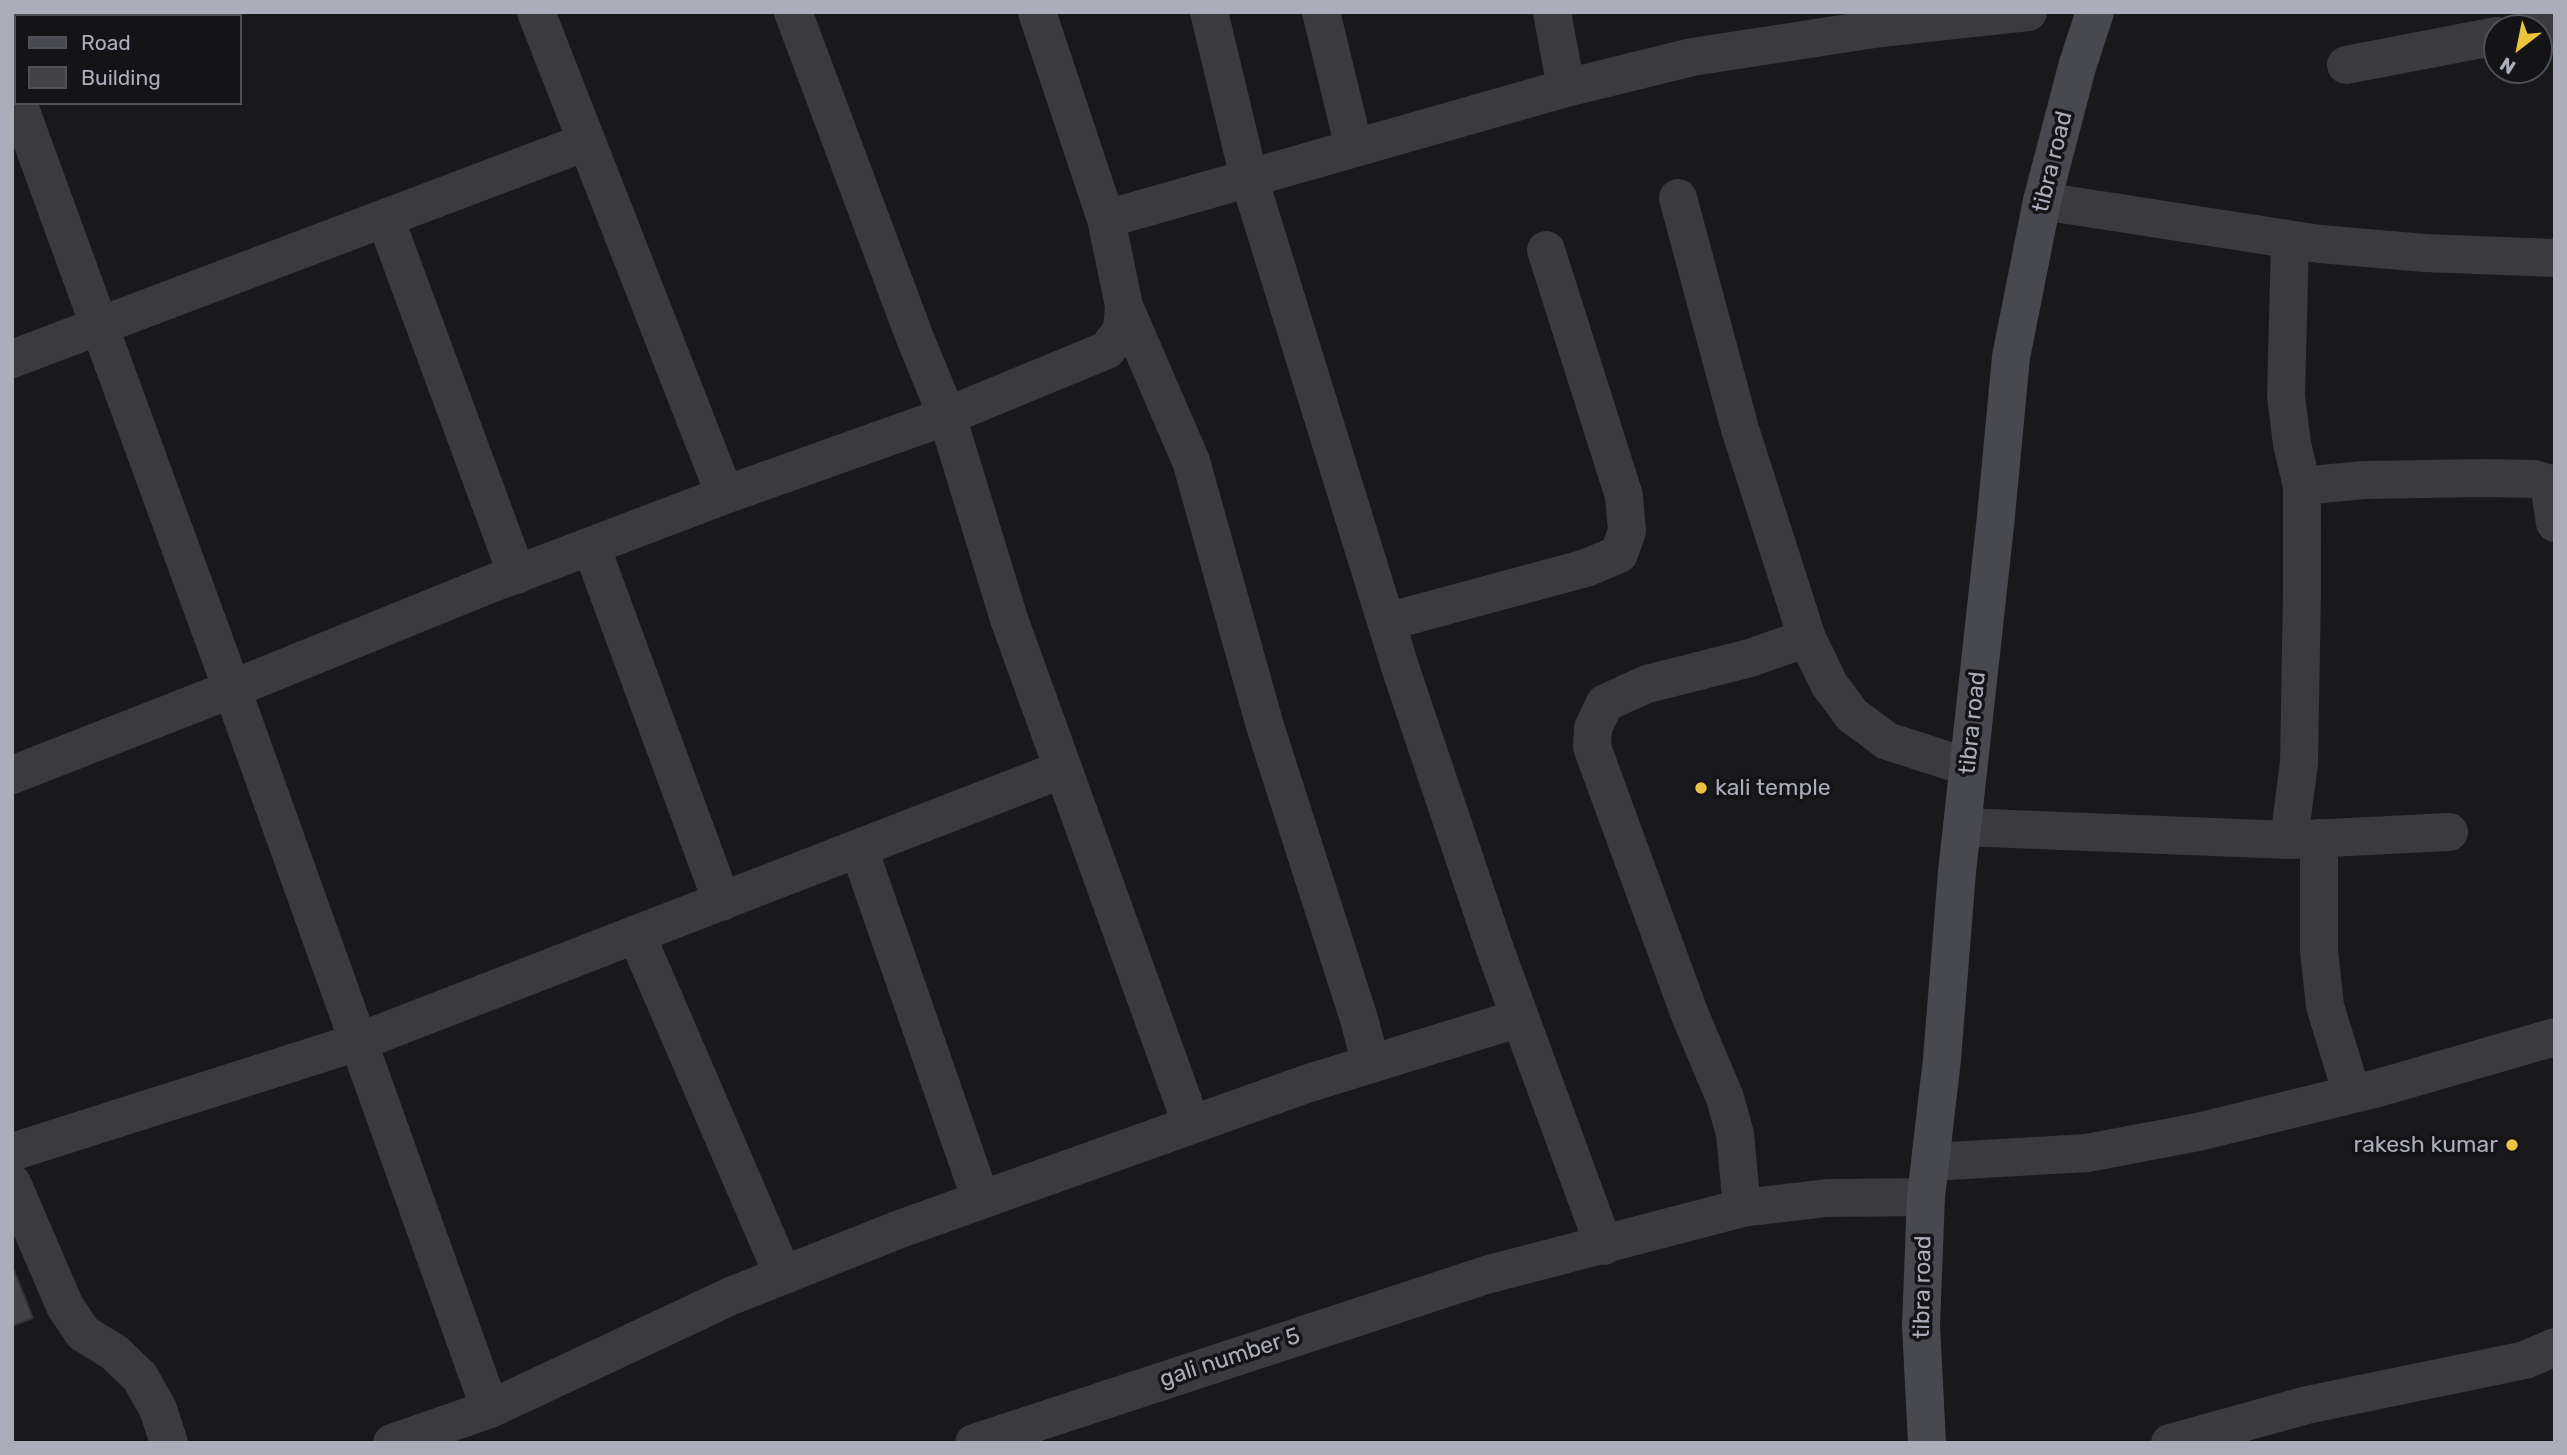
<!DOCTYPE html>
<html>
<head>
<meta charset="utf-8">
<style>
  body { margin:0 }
  #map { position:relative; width:2567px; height:1455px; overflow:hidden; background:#19181a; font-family:Rubik,sans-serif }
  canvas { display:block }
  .frame { position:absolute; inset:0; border:14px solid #abaeba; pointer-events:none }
  .legend { position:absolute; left:14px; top:14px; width:228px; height:91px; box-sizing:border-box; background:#141316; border:2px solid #505158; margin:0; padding:9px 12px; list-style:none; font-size:21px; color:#abaeba }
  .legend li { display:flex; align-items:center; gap:14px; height:35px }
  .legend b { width:35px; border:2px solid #505158 }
  .north { position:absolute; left:2483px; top:14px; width:70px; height:70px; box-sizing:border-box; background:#141316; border:2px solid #505158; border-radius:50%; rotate:212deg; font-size:19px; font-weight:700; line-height:28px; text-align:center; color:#abaeba }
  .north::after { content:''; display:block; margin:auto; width:24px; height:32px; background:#ebc340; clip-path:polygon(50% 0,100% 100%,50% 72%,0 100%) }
</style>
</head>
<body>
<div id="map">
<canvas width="2567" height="1455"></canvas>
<div class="frame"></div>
<ul class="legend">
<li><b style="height:9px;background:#48494f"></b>Road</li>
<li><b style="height:19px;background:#434347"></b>Building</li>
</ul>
<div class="north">N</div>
</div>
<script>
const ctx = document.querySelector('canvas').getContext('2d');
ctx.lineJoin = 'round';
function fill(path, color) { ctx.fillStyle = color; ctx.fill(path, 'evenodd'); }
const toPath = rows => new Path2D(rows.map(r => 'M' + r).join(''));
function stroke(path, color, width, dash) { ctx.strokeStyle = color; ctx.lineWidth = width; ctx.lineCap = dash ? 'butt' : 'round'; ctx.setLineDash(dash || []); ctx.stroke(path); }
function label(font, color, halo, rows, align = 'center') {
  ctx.font = font + ' Rubik,sans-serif'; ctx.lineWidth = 7; ctx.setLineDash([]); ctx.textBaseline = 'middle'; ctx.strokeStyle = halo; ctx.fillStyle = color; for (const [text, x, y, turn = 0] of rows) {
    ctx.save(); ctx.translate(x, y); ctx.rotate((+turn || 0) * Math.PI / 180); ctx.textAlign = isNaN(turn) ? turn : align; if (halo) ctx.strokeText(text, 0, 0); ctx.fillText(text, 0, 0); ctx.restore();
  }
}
const building = toPath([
  [12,1265,33,1318,12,1326,12,1265]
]);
fill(building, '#434347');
stroke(building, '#333336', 2);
stroke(toPath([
  [536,12,725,495],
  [793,12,915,338,947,416,1009,619,1191,1123],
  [1209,12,1249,178,1401,670,1496,952,1604,1246],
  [1321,12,1354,148],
  [1552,12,1566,88],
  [2539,28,2555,25],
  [2346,65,2497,36],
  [18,103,232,689,490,1409],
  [1678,198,1740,429,1807,638,1829,684,1852,715,1887,741,1968,767],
  [2042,201,2320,244,2425,253,2555,258],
  [385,218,517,575],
  [1106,219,1566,88,1692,57,1881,28,2028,12],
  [1124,306,1191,461,1265,726,1359,1019,1371,1064],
  [12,359,586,142],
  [2549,484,2555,523],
  [2302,486,2363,480,2485,478,2534,479,2555,485],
  [591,546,722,902],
  [1386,622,1586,568,1619,554,1627,531,1624,496,1546,250],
  [12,775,232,689,488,585,725,495,947,416,1107,350,1122,330,1124,306,1106,219,1037,12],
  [1962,827,2289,840,2449,832],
  [2319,838,2319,951,2325,1006,2352,1094],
  [2289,840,2299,763,2302,590,2302,486,2292,444,2286,396,2290,240],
  [859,849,981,1200],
  [636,934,783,1275],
  [12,1152,358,1042,1063,769],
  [1931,1162,2087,1153,2198,1132,2378,1088,2555,1037],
  [12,1183,65,1306,83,1333,115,1353,140,1377,158,1409,169,1443],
  [1742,1208,1735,1134,1725,1098,1690,1015,1592,747,1593,728,1605,703,1647,684,1750,658,1807,638],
  [392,1443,490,1409,731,1296,900,1229,1306,1084,1520,1018],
  [974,1443,1486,1275,1742,1208,1827,1198,1926,1197],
  [2170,1443,2307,1405,2525,1360,2555,1347]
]), '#3a3a3f', 38);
stroke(toPath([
  [1927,1443,1921,1325,1926,1197,1942,1059,1957,872,1996,516,2011,357,2042,201,2077,67,2095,12]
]), '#48494f', 38);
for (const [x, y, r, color] of [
  [1701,788,7,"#ebc340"],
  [2512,1145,7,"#ebc340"]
]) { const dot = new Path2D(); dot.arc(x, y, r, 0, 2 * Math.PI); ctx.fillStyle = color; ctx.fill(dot); stroke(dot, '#141316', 2.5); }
label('23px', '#abaeba', '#141316', [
  ["tibra road",2053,162,-76],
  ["tibra road",1973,723,-84],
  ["tibra road",1923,1287,-89],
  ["gali number 5",1230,1358,-18]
]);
label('23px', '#abaeba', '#141316', [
  ["kali temple",1715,788],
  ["rakesh kumar",2498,1145,"right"]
], 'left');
</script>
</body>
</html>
